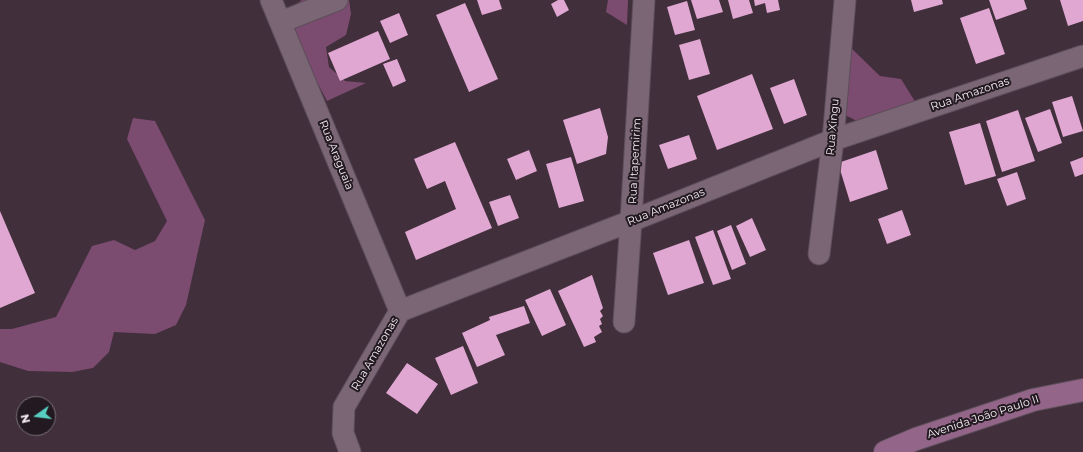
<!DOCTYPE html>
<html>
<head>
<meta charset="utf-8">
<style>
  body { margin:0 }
  #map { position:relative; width:1083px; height:452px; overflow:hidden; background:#412f3c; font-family:Montserrat,sans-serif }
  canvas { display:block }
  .north { position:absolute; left:16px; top:396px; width:40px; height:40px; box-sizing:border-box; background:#221a20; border:1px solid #776e75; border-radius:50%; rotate:256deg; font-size:11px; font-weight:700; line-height:16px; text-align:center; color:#f7ecf4 }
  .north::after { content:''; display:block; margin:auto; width:14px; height:18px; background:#57cec1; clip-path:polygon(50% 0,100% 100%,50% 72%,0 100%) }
</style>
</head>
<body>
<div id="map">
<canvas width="1083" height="452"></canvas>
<div class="north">N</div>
</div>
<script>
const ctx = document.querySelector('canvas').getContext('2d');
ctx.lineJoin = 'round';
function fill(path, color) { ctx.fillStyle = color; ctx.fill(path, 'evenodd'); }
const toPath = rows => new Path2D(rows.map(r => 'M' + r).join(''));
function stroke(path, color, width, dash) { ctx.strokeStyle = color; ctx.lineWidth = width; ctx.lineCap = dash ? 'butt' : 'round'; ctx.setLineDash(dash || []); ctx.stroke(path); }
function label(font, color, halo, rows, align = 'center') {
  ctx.font = font + ' Montserrat,sans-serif'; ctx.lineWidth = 4; ctx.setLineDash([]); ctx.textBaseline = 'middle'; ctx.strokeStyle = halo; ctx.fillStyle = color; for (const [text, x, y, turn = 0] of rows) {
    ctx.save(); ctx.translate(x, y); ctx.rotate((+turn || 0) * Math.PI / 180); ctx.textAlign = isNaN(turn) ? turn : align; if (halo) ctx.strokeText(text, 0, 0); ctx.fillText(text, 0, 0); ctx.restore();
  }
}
fill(toPath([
  [302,0,349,0,351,14,346,35,326,47,329,67,345,81,366,83,327,101,300,50,291,8],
  [608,0,628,0,627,25,606,12],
  [849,46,880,76,901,79,916,103,859,122,845,115],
  [133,118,155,121,205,220,186,305,176,325,155,334,114,332,109,352,93,368,72,372,28,371,0,362,0,329,12,329,56,317,92,246,114,240,135,250,155,241,167,221,127,139]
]), '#7c4b70');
fill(toPath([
  [477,0,499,0,502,9,482,15],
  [558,0,564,0,569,10,557,17,551,4],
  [691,0,719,0,723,12,697,19],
  [728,0,749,0,753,13,733,19],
  [754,0,778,0,780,10,767,13,765,3,755,6],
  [911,0,942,0,943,4,914,12],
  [989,0,1024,0,1027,9,996,20],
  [1060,0,1083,0,1083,21,1068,26],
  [687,1,695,30,675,35,667,7],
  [465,3,498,79,469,92,436,15],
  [989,8,1005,54,976,64,960,18],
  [399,13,408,35,390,43,380,21],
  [378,31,390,59,340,81,328,53],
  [700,39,710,74,689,80,679,45],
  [397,59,406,81,393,87,383,64],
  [752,74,773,129,717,150,697,96],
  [794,79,807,115,784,124,770,88],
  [1072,96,1083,131,1063,137,1052,102],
  [600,108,608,137,606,154,577,164,563,120],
  [1050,109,1062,143,1038,152,1025,118],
  [1018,110,1035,161,1002,172,986,121],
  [980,123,996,176,965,185,949,132],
  [689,135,697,159,668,169,659,145],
  [455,142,492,228,416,260,405,232,456,209,445,181,427,189,414,159],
  [529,150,537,171,516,180,507,159],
  [876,150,888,189,850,202,838,163],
  [571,157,584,201,559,208,546,164],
  [1083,157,1083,174,1075,177,1070,162],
  [1017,172,1026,199,1007,206,997,179],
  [510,195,519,218,498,226,489,202],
  [902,210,911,235,887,244,878,219],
  [0,211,35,293,0,308],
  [752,218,766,250,750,257,736,226],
  [731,225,746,264,732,270,717,231],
  [713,230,731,279,713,285,695,237],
  [689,240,704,283,668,295,653,253],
  [592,275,603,308,600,311,603,316,600,319,602,324,599,326,602,332,594,337,596,342,584,347,558,291],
  [550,289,566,325,542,336,525,300],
  [524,306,530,323,496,335,505,355,477,367,462,333,490,320,489,317],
  [463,346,478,383,451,395,435,358],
  [407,363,438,384,417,414,386,393]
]), '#dfa7d1');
const minor = toPath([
  [271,0,400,311],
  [281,22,337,0],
  [819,254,833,140,845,0],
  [624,322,631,221,644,0],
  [350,452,343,433,344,407,400,311,631,221,833,140,1083,56]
]);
const secondary = toPath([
  [885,452,916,439,1033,400,1083,390]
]);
stroke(minor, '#5d4e59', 23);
stroke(secondary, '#5d4e59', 24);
stroke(minor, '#7a6675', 21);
stroke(secondary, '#936589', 22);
label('11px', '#f7ecf4', '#221a20', [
  ["Rua Amazonas",970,94,-19],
  ["Rua Xingu",833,127,-85],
  ["Rua Araguaia",336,155,68],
  ["Rua Itapemirim",635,161,-87],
  ["Rua Amazonas",666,207,-22],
  ["Rua Amazonas",375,354,-60],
  ["Avenida João Paulo II",983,417,-18]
]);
</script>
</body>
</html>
